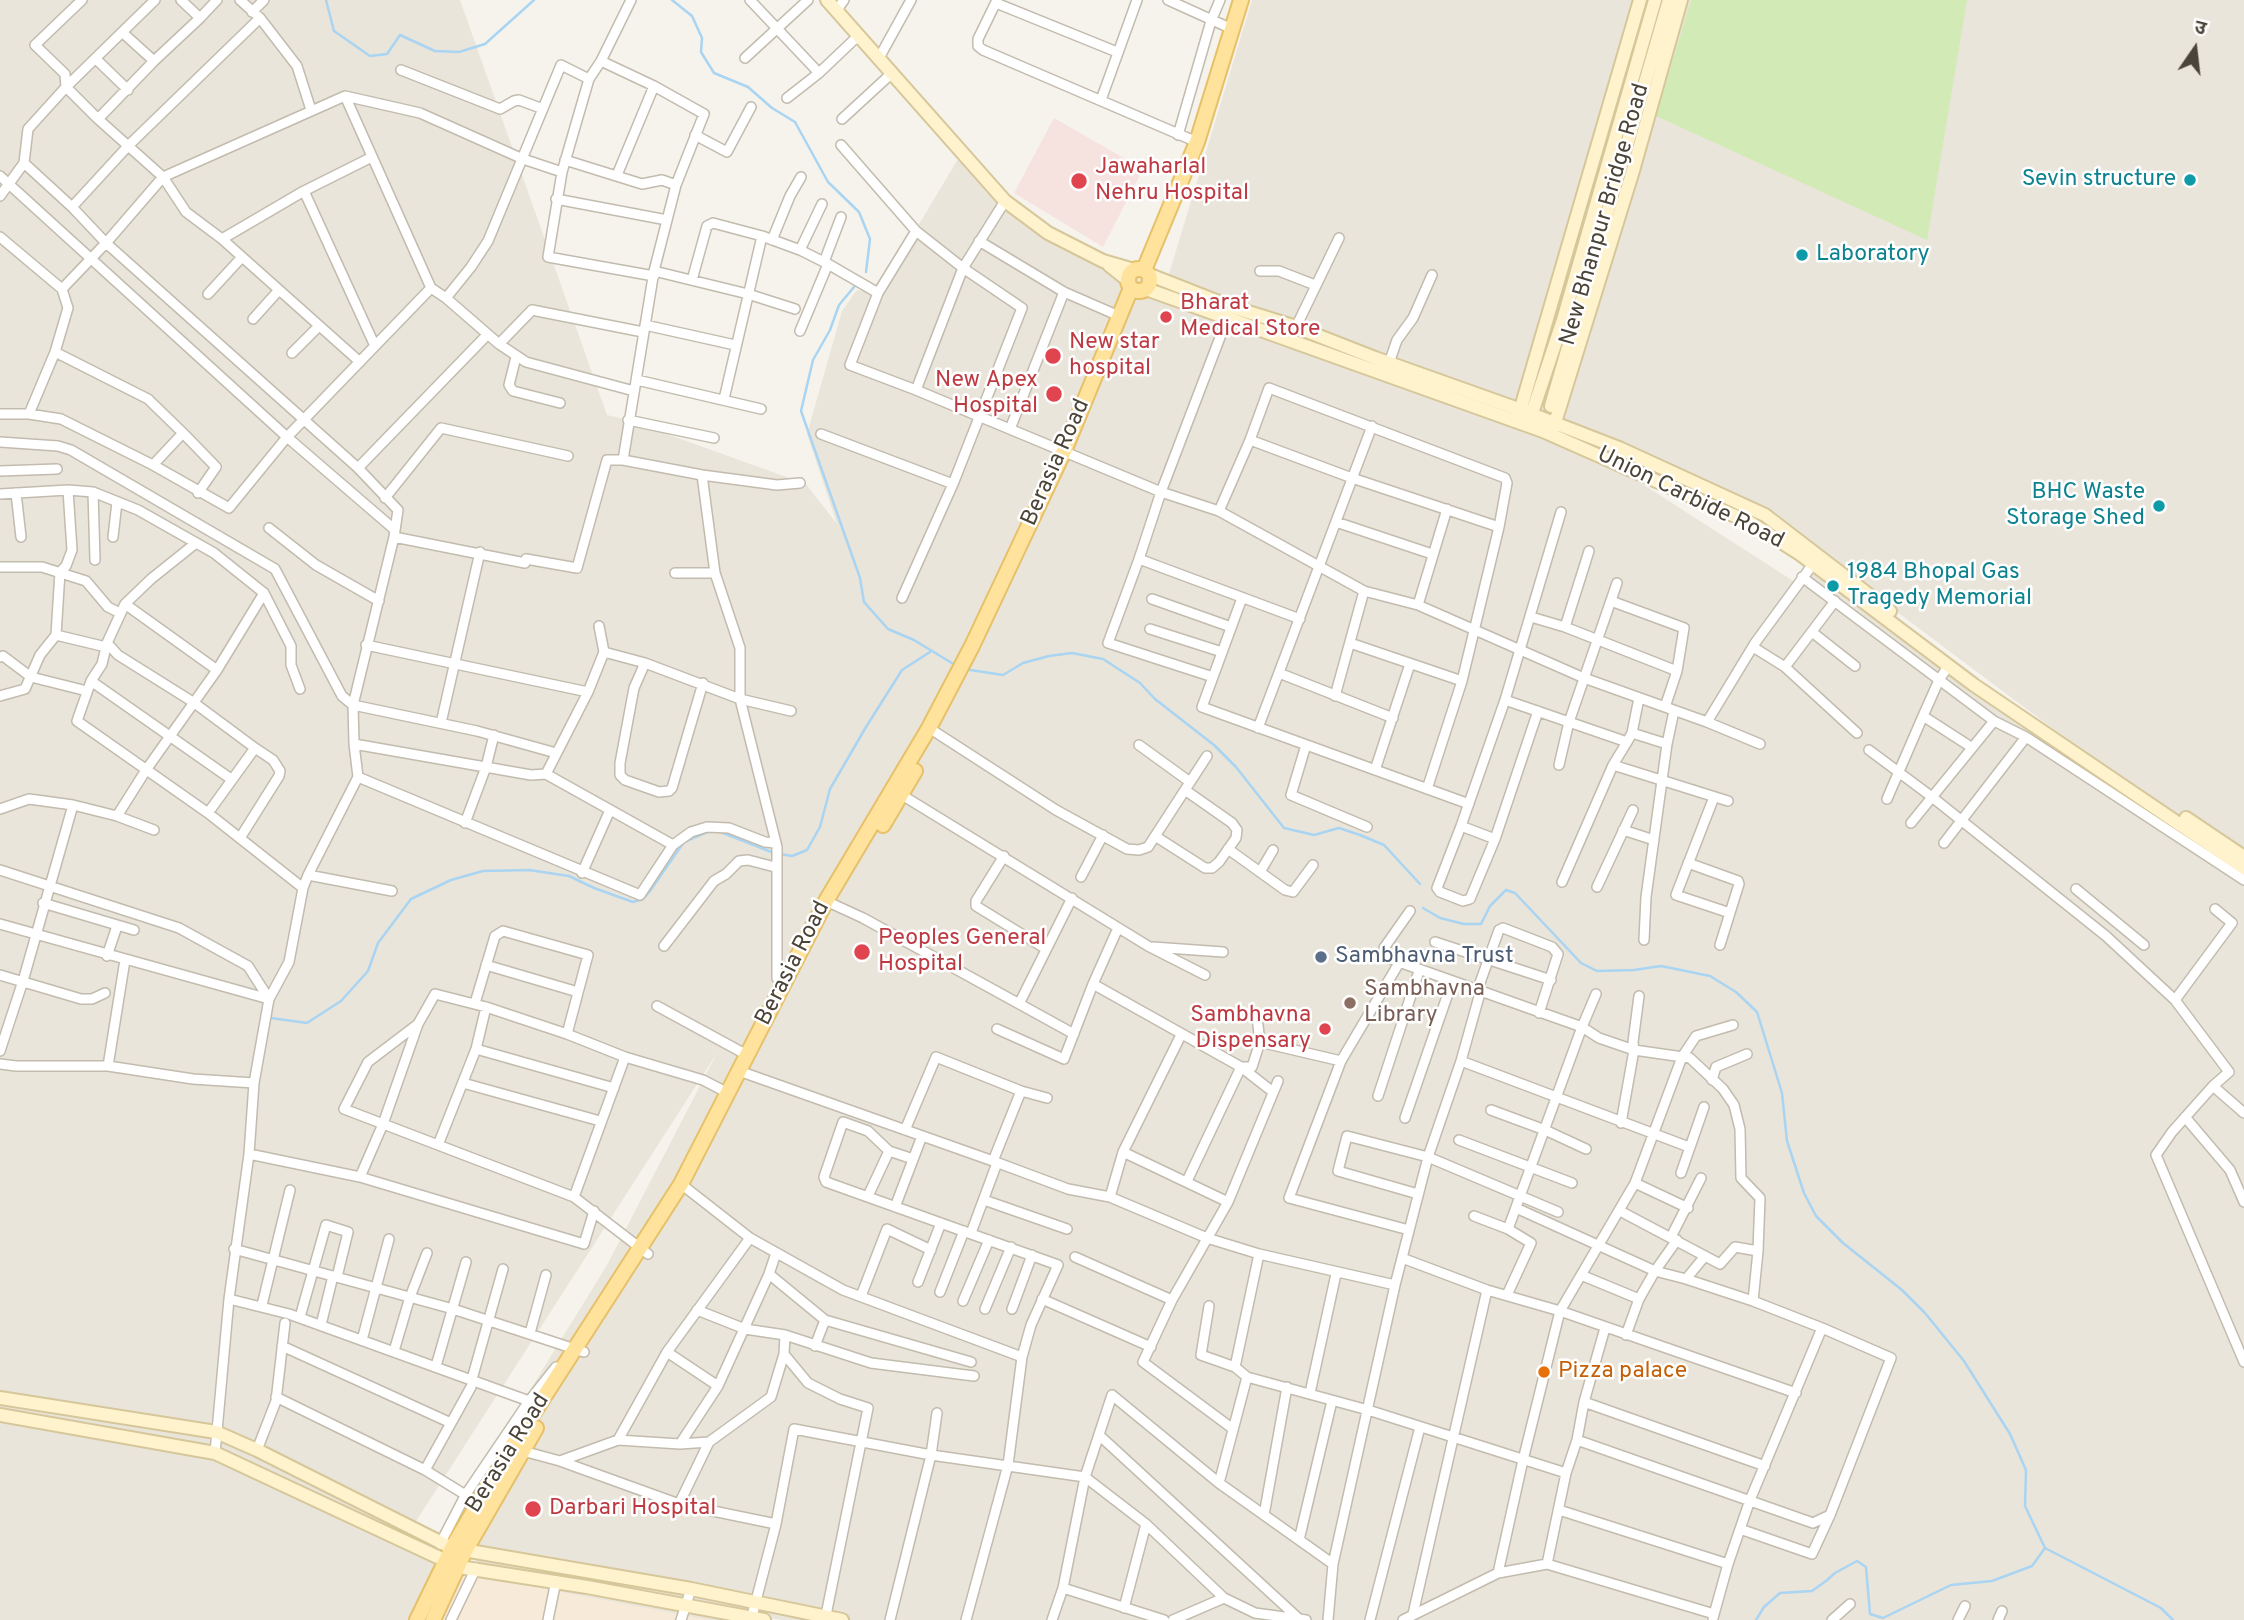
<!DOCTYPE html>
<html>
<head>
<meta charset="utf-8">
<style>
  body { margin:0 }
  #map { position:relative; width:2244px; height:1620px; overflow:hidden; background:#f6f3ec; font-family:Overpass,"Noto Sans Devanagari",sans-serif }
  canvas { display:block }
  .north { position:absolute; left:2160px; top:14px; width:70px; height:70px; -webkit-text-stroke:5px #fff; paint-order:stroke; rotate:14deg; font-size:19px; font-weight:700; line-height:28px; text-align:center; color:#4b4439 }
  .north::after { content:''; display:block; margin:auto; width:24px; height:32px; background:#4b4439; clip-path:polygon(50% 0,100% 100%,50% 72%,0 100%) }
</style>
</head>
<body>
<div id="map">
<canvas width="2244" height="1620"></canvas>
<div class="north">उ</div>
</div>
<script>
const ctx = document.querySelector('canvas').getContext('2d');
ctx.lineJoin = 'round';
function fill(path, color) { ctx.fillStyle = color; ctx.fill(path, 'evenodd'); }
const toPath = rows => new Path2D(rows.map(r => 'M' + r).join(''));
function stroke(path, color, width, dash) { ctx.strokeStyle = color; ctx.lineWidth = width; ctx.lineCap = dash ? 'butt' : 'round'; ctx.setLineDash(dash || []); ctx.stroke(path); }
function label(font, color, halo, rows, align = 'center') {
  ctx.font = font + ' Overpass,sans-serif'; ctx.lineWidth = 5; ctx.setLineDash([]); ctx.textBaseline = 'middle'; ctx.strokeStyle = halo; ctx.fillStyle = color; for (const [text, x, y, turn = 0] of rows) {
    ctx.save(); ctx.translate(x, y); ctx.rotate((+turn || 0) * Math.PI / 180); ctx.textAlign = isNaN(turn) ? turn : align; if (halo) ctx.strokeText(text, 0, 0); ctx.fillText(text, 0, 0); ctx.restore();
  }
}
fill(toPath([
  [0,0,460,0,607,415,628,420,806,484,837,524,807,434,842,311,857,290,878,293,961,154,1002,202,1119,276,1118,281,1122,273,1522,410,1168,277,1252,0,2244,0,2244,1620,782,1620,665,1602,755,1620,0,1620],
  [1535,415,1785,528,2068,740,2223,845,2083,760,1813,564,1798,584],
  [717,1053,607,1265,466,1494,477,1567,454,1562,458,1552,411,1529]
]), '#eae5da');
fill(toPath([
  [459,1552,477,1576,710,1620,431,1620]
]), '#f7ead8');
fill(toPath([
  [1054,118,1143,169,1103,247,1014,193]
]), '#f6e3e0');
fill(toPath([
  [1691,0,1967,0,1927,240,1656,116]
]), '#d2eab5');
stroke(toPath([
  [326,0,334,31,370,56,387,54,400,35,435,51,459,52,485,44,534,0],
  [672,0,692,16,702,38,701,52,714,73,748,87,772,108,795,122,828,182,859,212,870,239,866,272],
  [854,287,839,305,830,330,813,360,801,411,860,578,864,602,888,629,914,640,955,665],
  [964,669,1003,675,1023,663,1049,656,1072,653,1103,659,1140,683,1155,699,1214,745,1236,767,1284,828,1314,835,1339,828,1360,835,1384,845,1420,884],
  [718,831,774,853],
  [780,854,792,856,807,850,820,827,830,789,866,727,902,670,930,652],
  [1423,908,1440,918,1464,924,1481,924,1490,906,1506,890,1515,893,1581,963,1597,971,1634,970,1661,966,1710,976,1736,992,1757,1012,1782,1093,1787,1141,1804,1193,1816,1216,1843,1243,1902,1290,1925,1313,1964,1361,2010,1434,2026,1470,2025,1506,2045,1548,2161,1608,2173,1620],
  [271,1018,307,1023,341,1001,368,971,378,943,411,899,451,880,483,871,529,870,569,876,594,888,633,902,643,899,650,891,684,842,712,830],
  [1756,1620,1764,1607,1780,1593,1812,1591,1826,1581,1835,1573,1857,1561,1866,1567,1870,1614,1883,1618,1951,1585,1992,1581,2032,1566,2045,1548]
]), '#a9d4f2', 2.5);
const street = toPath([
  [82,0,35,45,65,74,66,87,98,119,163,177,186,212,222,239,360,362],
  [240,0,260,18,297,66,311,110],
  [631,0,601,61,589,79,562,172,548,257,654,276],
  [750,0,819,73],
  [997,0,978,39,978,46,983,50,1197,142],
  [1168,0,1232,29],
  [996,3,1117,52],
  [837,10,844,0],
  [252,12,264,0],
  [200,18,217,0],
  [123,33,154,61],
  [745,58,808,0],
  [879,58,911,0],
  [96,59,128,90],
  [601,61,654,86,704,114,676,185,654,271,623,460,702,475,777,485,800,483],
  [401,70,500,109,514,101,519,100,543,109],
  [345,96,431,288,446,298,499,344,526,362,634,391],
  [787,98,819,73,859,35],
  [1101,100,1137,0],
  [98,119,154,61,200,18,181,0],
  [842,119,891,74],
  [695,135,727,152,751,107],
  [1178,135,1211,21,1220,0],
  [841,145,916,231,963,268,1022,308,953,484,902,598],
  [565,160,642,184,662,180,676,185],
  [24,163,72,207,106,243,358,468,398,510,394,537,353,705,354,744,358,777,308,875,303,888,289,962,269,999,254,1083,249,1154,229,1299,215,1453],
  [617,175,654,86],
  [0,176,287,437,395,530],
  [304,191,375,346],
  [0,196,24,163,28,129,66,87,155,0],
  [556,199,667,220],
  [72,207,129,145,260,18],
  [916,231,878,293,850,365,916,390,1161,492,1219,511,1364,591,1418,605,1584,678,1707,722,1760,744],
  [0,237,62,289,68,308,55,352,29,414],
  [222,239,304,191,372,157],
  [772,240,790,196,801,177],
  [979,241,1064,292,1119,316],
  [800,250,822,204],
  [824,262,841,217],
  [654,271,748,294,795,309],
  [1260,271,1279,271,1315,285],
  [692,280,707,226,713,223,762,236,800,250,828,264,878,293],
  [62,289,106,243,163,177,345,96,420,113,523,159,562,172],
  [208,294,242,257],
  [446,298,471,267,488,241,561,65,589,79],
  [253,319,279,290],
  [1227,319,1161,492,1139,559,1300,619],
  [645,325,735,345],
  [1296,327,1339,238],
  [800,331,828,264],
  [499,344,532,310,643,332],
  [55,352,148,399,183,433,216,467,198,493],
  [292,353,319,326],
  [516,357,509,385,513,391,560,403],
  [1389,363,1397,340,1413,318,1432,275],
  [637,380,761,409],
  [916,390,963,268,1005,201],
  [724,399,762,236],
  [0,414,29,414,61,419,153,465,229,508,287,437,431,288],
  [628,420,714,438],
  [1010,429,1064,292],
  [821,434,953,484],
  [1250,440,1352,478,1499,527],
  [0,442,58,446,71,450,275,569,342,696,353,705,477,731,556,753],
  [153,465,183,433],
  [358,468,487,335],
  [0,471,57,469],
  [702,475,715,573,740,648,740,699,777,847,777,978,782,987],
  [93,492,95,560],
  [16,493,21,537],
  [0,494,68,490,93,492,138,510,214,553,264,593,291,646,291,665,300,689],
  [385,498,441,428,568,456],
  [1219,511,1250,440,1269,388,1505,478,1507,483,1499,527,1462,681,1427,789],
  [1336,522,1432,554],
  [269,528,316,565,379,601],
  [113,537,117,502],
  [394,537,525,563,526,559,577,568,607,460,623,460],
  [196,543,151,579,125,604,107,643,102,664,91,681,77,721,208,813,303,888],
  [1139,559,1108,643,1213,677],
  [0,567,42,567,86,581,108,607,120,613],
  [675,573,715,573],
  [1802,577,1994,721,2026,737,2244,880],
  [1242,598,1202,707,1469,804],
  [1152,599,1231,627],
  [1611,601,1684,628,1677,671,1665,707],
  [125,604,217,670],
  [1418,605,1447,509],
  [1531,617,1565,627,1677,671],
  [599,626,604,652],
  [1565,627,1589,551],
  [1150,629,1222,652],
  [1812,632,1855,666],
  [56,635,106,647],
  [107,643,118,655,193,702,255,748],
  [1350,643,1462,681],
  [366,645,588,692],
  [1753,647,1785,667,1857,733],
  [0,657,3,656,31,677,87,691],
  [645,663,634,688,620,763,620,775,625,780,659,792,669,791,672,788,703,683],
  [1785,667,1835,601],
  [1279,673,1393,718],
  [91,681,231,779],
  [0,696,25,689,40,655,56,635,60,572,66,566,72,550,68,490],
  [1335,696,1364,591],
  [1505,700,1627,742,1632,733,1667,744],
  [1538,711,1495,839,1470,899,1463,901,1440,892,1437,888,1461,826,1505,700,1561,512],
  [1923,716,1971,747],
  [1707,722,1755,643,1813,564],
  [441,723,480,552],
  [929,728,1056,810,1127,849,1139,850,1148,847,1207,756],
  [1258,728,1372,426],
  [1632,733,1639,698],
  [354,744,531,775,546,774,673,845],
  [1139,745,1190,782],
  [1306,745,1291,795,1367,827],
  [1869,750,1932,797,2106,936,2175,1000,2229,1072,2213,1086,2172,1132,2156,1155,2244,1362],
  [1559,765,1569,722,1617,583],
  [1613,765,1627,742],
  [1375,770,1410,664],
  [546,774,588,692,604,652,645,663,740,699,791,711],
  [358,777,640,895,673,845,691,832,707,827,729,828,765,842,775,843],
  [897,792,1148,946,1205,975],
  [1714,797,1676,895,1730,913],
  [1887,799,1923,716,1939,680,1949,665],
  [0,809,29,799,73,805,117,816,154,830],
  [208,813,255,748,273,760,280,771,279,776,240,838],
  [117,816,146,770,217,670,264,593],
  [465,823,486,767,494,735],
  [1911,823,1994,721],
  [1461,826,1495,839],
  [1623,830,1654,840],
  [1155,836,1205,868,1212,868,1219,862,1236,838,1237,830,1232,823,1185,790],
  [1944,843,2026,737],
  [1228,849,1285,890,1293,892,1313,865],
  [1004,856,976,901,976,906,1046,949],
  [1688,863,1738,881,1739,884,1720,945],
  [0,870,179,928,248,966,269,999],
  [1260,872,1273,850],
  [582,873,610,810],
  [308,875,392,891],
  [1081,877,1103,835],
  [1562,882,1613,765,1728,801],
  [1597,887,1633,810],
  [2076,889,2144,945],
  [826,901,863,918,1074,1034],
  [43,903,134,930],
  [1410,911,1384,948,1385,957,1582,1027,1599,1038,1634,1050,1690,1058,1723,1089,1734,1105,1740,1129,1741,1178,1760,1198,1758,1251,1753,1301],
  [0,924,269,999],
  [1644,940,1646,897,1667,744,1674,711],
  [1435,942,1551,980],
  [664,946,714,881,726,874,739,861,748,860,775,867],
  [1153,947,1223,952],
  [107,956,117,926],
  [1399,963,1341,1061,1289,1198,1409,1230],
  [486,965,578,992],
  [0,975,81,999,92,999,105,993],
  [1093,984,1241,1067,1273,1092],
  [1477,991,1499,930,1503,928,1552,947,1558,954,1539,1013],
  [2175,1000,2232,923,2215,909],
  [1020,1002,1072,898],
  [475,1003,495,936,503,931,588,955,567,1034],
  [657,1006,747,1055],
  [418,1024,368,1062,344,1109,574,1197,648,1254],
  [997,1029,1064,1059,1093,984,1118,928],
  [1260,1042,1341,1061],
  [476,1049,614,1088],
  [0,1051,23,981,73,805],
  [1461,1061,1689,1147],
  [0,1064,16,1066,108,1066,193,1079,254,1083],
  [108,1066,125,960],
  [739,1071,993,1161],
  [1712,1080,1716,1067,1747,1054],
  [463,1083,600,1121],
  [2213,1086,2244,1113],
  [1021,1091,993,1161,1068,1189,1110,1197,1207,1238,1259,1254,1395,1285],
  [1378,1096,1419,971],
  [1491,1110,1545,1130,1586,1149],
  [2185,1117,2230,1170,2244,1202],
  [1405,1118,1452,982],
  [1621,1123,1634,1050,1633,1042,1639,996],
  [905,1130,936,1057,1021,1091,1047,1098],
  [1459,1140,1572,1183],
  [438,1145,476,1049,486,1007],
  [1123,1152,1228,1202],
  [249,1154,360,1177,584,1244,594,1211],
  [913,1159,889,1151,868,1131,843,1122,824,1177,826,1182,1058,1265,1031,1325,1022,1357,1008,1465,966,1620],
  [1681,1173,1704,1107],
  [360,1177,383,1124,418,1024,435,994,486,1007,567,1034,625,1057,703,1080,728,1093],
  [1187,1181,1241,1067,1252,1067,1260,1042,1257,1017],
  [1635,1183,1688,1208],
  [681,1184,750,1238,843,1290,1022,1357],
  [1418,1194,1338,1171,1347,1136,1428,1157,1558,1212],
  [868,1196,889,1151],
  [574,1197,625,1057],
  [1110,1197,1123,1152,1181,1035],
  [984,1200,1067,1229],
  [895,1207,922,1136],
  [1516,1208,1655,1271,1686,1279,1753,1301,1822,1328,1891,1358,1830,1515,1812,1554,1740,1529],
  [1620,1211,1720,1264,1735,1247,1758,1251],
  [1474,1216,1508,1229,1531,1243,1507,1295],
  [1508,1229,1582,1027,1596,994],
  [971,1233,997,1163],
  [1671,1237,1701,1178],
  [234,1249,453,1309,584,1352],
  [1075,1257,1172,1300],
  [1402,1258,1487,1290,1560,1311,1796,1393],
  [769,1274,825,1320,971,1362],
  [1581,1275,1639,1299],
  [1686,1279,1705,1256],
  [918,1282,941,1223],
  [940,1292,964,1231],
  [861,1296,887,1229,931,1250],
  [229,1299,289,1314,529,1401],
  [1042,1299,1151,1347],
  [963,1301,989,1240],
  [262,1305,290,1190],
  [1209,1306,1201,1355,1235,1367,1247,1377,1368,1410,1566,1473],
  [985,1309,1011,1247],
  [1012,1309,1032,1255],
  [697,1310,745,1329,785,1335,871,1363,974,1376],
  [300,1317,326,1225,348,1232,337,1277],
  [321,1325,333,1276],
  [530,1333,546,1275],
  [1626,1335,1639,1299,1655,1271,1677,1240],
  [362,1340,389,1239],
  [282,1346,451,1423],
  [815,1346,825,1320],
  [394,1351,410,1297,427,1253],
  [667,1352,718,1386],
  [784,1354,808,1383,840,1399,868,1408,825,1620],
  [436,1366,466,1262],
  [1235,1367,1259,1254],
  [472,1379,503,1269],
  [1310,1393,1336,1274],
  [276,1397,425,1470,482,1505],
  [1584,1402,1765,1466],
  [1233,1429,1143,1362,1172,1300,1228,1202,1278,1081],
  [1099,1435,1298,1618],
  [618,1440,667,1352,750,1238],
  [1577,1440,1813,1523,1830,1515],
  [680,1444,718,1386,769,1274,776,1253],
  [257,1450,276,1401,285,1323],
  [519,1450,560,1461,679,1504,776,1524],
  [560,1461,618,1440,680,1444,709,1442],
  [425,1470,471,1387],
  [1219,1483,1247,1377],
  [679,1504,709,1442,771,1397,784,1354,785,1335],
  [1559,1510,1728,1564],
  [1264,1515,1287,1387],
  [1299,1540,1332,1401],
  [440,1544,466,1494,529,1401,556,1367],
  [1547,1564,1566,1473,1577,1440,1584,1402,1605,1328],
  [1498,1573,1523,1460,1560,1311,1635,1183,1682,1057,1696,1036,1733,1025],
  [1063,1588,1164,1620],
  [1124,1608,1146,1524],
  [1413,1614,1487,1290],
  [1713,1618,1728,1564,1750,1500,1822,1328],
  [451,1620,476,1568],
  [548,1620,556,1581],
  [681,1620,691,1589],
  [751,1620,776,1524,794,1429,931,1455,1085,1477,1146,1524,1224,1598,1255,1613,1306,1620],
  [890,1620,931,1455,937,1413],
  [1052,1620,1063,1588,1085,1477,1112,1395,1219,1483,1333,1564],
  [1173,1620,1224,1598],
  [1328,1620,1333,1564,1395,1285,1428,1157,1461,1061,1480,993],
  [1370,1620,1420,1427],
  [1403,1620,1498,1573,1547,1564,1714,1614],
  [1832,1620,1850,1604],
  [1958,1620,1965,1606],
  [1998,1620,2002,1611]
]);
const secondary = toPath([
  [827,0,1005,201,1048,233,1103,261,1134,270],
  [1109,265,1129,281],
  [1150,275,1229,306,1296,327,1375,358,1521,410,1619,448,1765,515,1890,611],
  [1146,289,1543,431,1751,523,1800,554,1974,685,2244,868],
  [1551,406,1669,0],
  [1518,418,1640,0],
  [1529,422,1563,320,1655,0],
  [1553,429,1632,174,1681,0],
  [2186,818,2244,857],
  [0,1398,216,1432,257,1450,452,1548,691,1589,842,1620],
  [0,1415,215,1453,459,1567,587,1587,764,1620]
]);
const primary = toPath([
  '1128 280a11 11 0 1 1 22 0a11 11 0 1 1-22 0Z',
  [1144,270,1197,142,1241,0],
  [883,825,915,771],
  [417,1620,452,1548,511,1448,681,1184,826,901,929,728,972,646,1064,451,1131,288],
  [433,1620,465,1551,536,1428]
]);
stroke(street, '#c2bbae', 12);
stroke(secondary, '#d6c79b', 16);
stroke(primary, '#e6c16a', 18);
stroke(street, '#fff', 9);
stroke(secondary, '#fff3cd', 12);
stroke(primary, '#ffe39c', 14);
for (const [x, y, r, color] of [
  [2190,180,7,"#0f9aa8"],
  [1079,181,9,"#e0444e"],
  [1802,255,7,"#0f9aa8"],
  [1166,317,7,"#e0444e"],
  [1053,356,9,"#e0444e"],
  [1054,394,9,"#e0444e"],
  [2159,506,7,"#0f9aa8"],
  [1833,586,7,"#0f9aa8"],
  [862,952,9,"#e0444e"],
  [1321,957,7,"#5c6f8a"],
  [1350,1003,7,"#8d6e63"],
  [1325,1029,7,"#e0444e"],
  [1544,1372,7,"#e8710a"],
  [533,1509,9,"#e0444e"]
]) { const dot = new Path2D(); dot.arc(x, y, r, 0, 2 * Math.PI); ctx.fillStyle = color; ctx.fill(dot); stroke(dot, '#fff', 2.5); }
label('23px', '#be3a42', '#fff', [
  ["Jawaharlal",1095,168],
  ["Nehru Hospital",1095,194],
  ["Bharat",1180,304],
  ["Medical Store",1180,330],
  ["New star",1069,343],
  ["hospital",1069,369],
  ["New Apex",1038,381,"right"],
  ["Hospital",1038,407,"right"],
  ["Peoples General",878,939],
  ["Hospital",878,965],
  ["Sambhavna",1311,1016,"right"],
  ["Dispensary",1311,1042,"right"],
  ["Darbari Hospital",549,1509]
], 'left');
label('23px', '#0d838f', '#fff', [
  ["Sevin structure",2176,180],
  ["Laboratory",1816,255,"left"],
  ["BHC Waste",2145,493],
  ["Storage Shed",2145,519],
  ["1984 Bhopal Gas",1847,573,"left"],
  ["Tragedy Memorial",1847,599,"left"]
], 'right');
label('23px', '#4b4439', '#fff', [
  ["New Bhanpur Bridge Road",1606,215,-74],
  ["Berasia Road",1057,463,-66],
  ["Union Carbide Road",1690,499,26],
  ["Berasia Road",794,964,-63],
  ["Berasia Road",509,1454,-58]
]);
label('23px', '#4e5e75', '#fff', [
  ["Sambhavna Trust",1335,957]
], 'left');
label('23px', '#785e54', '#fff', [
  ["Sambhavna",1364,990],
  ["Library",1364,1016]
], 'left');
label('23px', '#c56008', '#fff', [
  ["Pizza palace",1558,1372]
], 'left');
</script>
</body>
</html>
